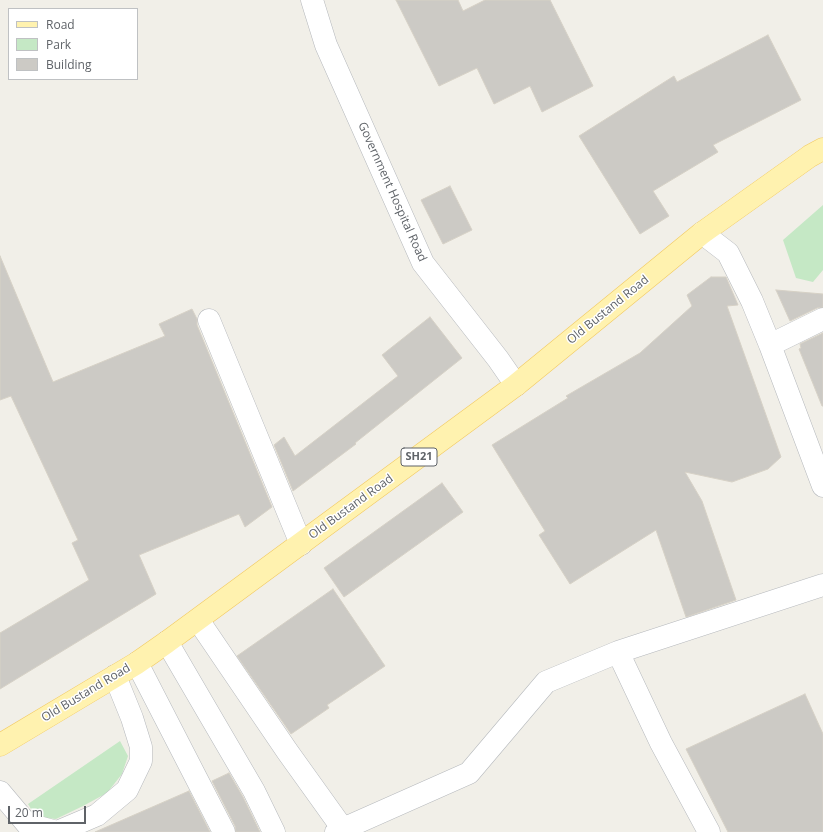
<!DOCTYPE html>
<html>
<head>
<meta charset="utf-8">
<style>
  body { margin:0 }
  #map { position:relative; width:823px; height:832px; overflow:hidden; background:#f1efe8; font-family:"Open Sans",sans-serif }
  canvas { display:block }
  .legend { position:absolute; left:8px; top:8px; width:130px; height:72px; box-sizing:border-box; background:#fff; border:1px solid #bfc1c3; margin:0; padding:5px 7px; list-style:none; font-size:12px; color:#5f6368 }
  .legend li { display:flex; align-items:center; gap:8px; height:20px }
  .legend b { width:20px; border:1px solid #bfc1c3 }
  .scale { position:absolute; left:8px; top:806px; width:78px; height:18px; box-sizing:border-box; border:2px solid #5f6368; border-top:0; padding-left:5px; font-size:12px; line-height:14px; white-space:nowrap; color:#5f6368; -webkit-text-stroke:3px #fff; paint-order:stroke }
</style>
</head>
<body>
<div id="map">
<canvas width="823" height="832"></canvas>
<ul class="legend">
<li><b style="height:5px;background:#fff2af"></b>Road</li>
<li><b style="height:11px;background:#c5e8c5"></b>Park</li>
<li><b style="height:11px;background:#cccac5"></b>Building</li>
</ul>
<div class="scale">20 m</div>
</div>
<script>
const ctx = document.querySelector('canvas').getContext('2d');
ctx.lineJoin = 'round';
function fill(path, color) { ctx.fillStyle = color; ctx.fill(path, 'evenodd'); }
const toPath = rows => new Path2D(rows.map(r => 'M' + r).join(''));
function stroke(path, color, width, dash) { ctx.strokeStyle = color; ctx.lineWidth = width; ctx.lineCap = dash ? 'butt' : 'round'; ctx.setLineDash(dash || []); ctx.stroke(path); }
function label(font, color, halo, rows, align = 'center') {
  ctx.font = font + ' "Open Sans",sans-serif'; ctx.lineWidth = 3; ctx.setLineDash([]); ctx.textBaseline = 'middle'; ctx.strokeStyle = halo; ctx.fillStyle = color; for (const [text, x, y, turn = 0] of rows) {
    ctx.save(); ctx.translate(x, y); ctx.rotate((+turn || 0) * Math.PI / 180); ctx.textAlign = isNaN(turn) ? turn : align; if (halo) ctx.strokeText(text, 0, 0); ctx.fillText(text, 0, 0); ctx.restore();
  }
}
fill(toPath([
  [823,205,823,270,813,282,796,278,783,240],
  [120,741,128,756,122,774,107,793,83,806,56,819,36,817,28,804]
]), '#c5e8c5');
const building = toPath([
  [396,0,458,0,463,11,485,0,550,0,593,86,542,112,530,86,494,104,477,68,439,86,396,0],
  [768,35,801,100,713,145,718,152,653,191,669,216,640,234,579,136,674,76,677,82,768,35],
  [450,186,472,230,443,244,421,200,450,186],
  [0,256,53,382,165,336,159,324,192,309,197,319,197,325,272,507,245,527,239,514,139,555,156,594,0,689,0,633,89,580,72,543,78,540,11,396,0,400,0,256],
  [711,277,726,277,738,305,727,306,781,457,768,469,732,482,685,472,702,501,736,600,686,617,656,530,570,584,539,535,545,531,492,445,568,398,566,396,640,353,692,306,687,295,711,277],
  [776,290,823,294,823,307,817,308,790,321,776,290],
  [430,317,462,358,355,443,356,444,293,491,274,445,284,437,295,456,398,376,382,355,430,317],
  [823,333,823,406,822,406,799,349,801,348,800,344,823,333],
  [442,483,463,512,344,597,324,568,442,483],
  [333,589,385,666,327,705,329,708,291,734,237,656,333,589],
  [805,694,823,734,823,832,728,832,686,749,805,694],
  [229,773,243,797,260,832,236,832,235,826,212,781,229,773],
  [189,791,210,832,95,832,189,791]
]);
fill(building, '#cccac5');
stroke(building, '#d6d1c6', 1);
const minor = toPath([
  [312,0,326,45,423,263,498,359,516,385],
  [702,233,728,253,752,301,770,345,823,486],
  [209,320,301,544],
  [770,345,823,319],
  [198,620,287,751,345,832],
  [167,642,254,791,274,832],
  [618,652,823,585],
  [137,663,224,832],
  [0,792,27,824,57,832,97,815,127,790,141,761,141,747,132,718,115,676],
  [336,832,469,773,546,682,618,652,661,743,709,832]
]);
const major = toPath([
  [0,745,137,663,167,642,516,385,702,233,810,156,823,149]
]);
stroke(minor, '#b5b8bc', 23);
stroke(major, '#f2c960', 23);
stroke(minor, '#fff', 22);
stroke(major, '#fff2af', 22);
for (const [x, y, w] of [
  [419,457,36]
]) { const box = new Path2D(); box.roundRect(x - w / 2, y - 9, w, 18, 3); ctx.fillStyle = '#fff'; ctx.fill(box); stroke(box, '#5f6368', 1); }
label('bold 11px', '#5f6368', null, [
  ["SH21",419,457]
]);
label('12px', '#5f6368', '#fff', [
  ["Government Hospital Road",392,192,66],
  ["Old Bustand Road",608,310,-39],
  ["Old Bustand Road",351,507,-36],
  ["Old Bustand Road",86,693,-31]
]);
</script>
</body>
</html>
